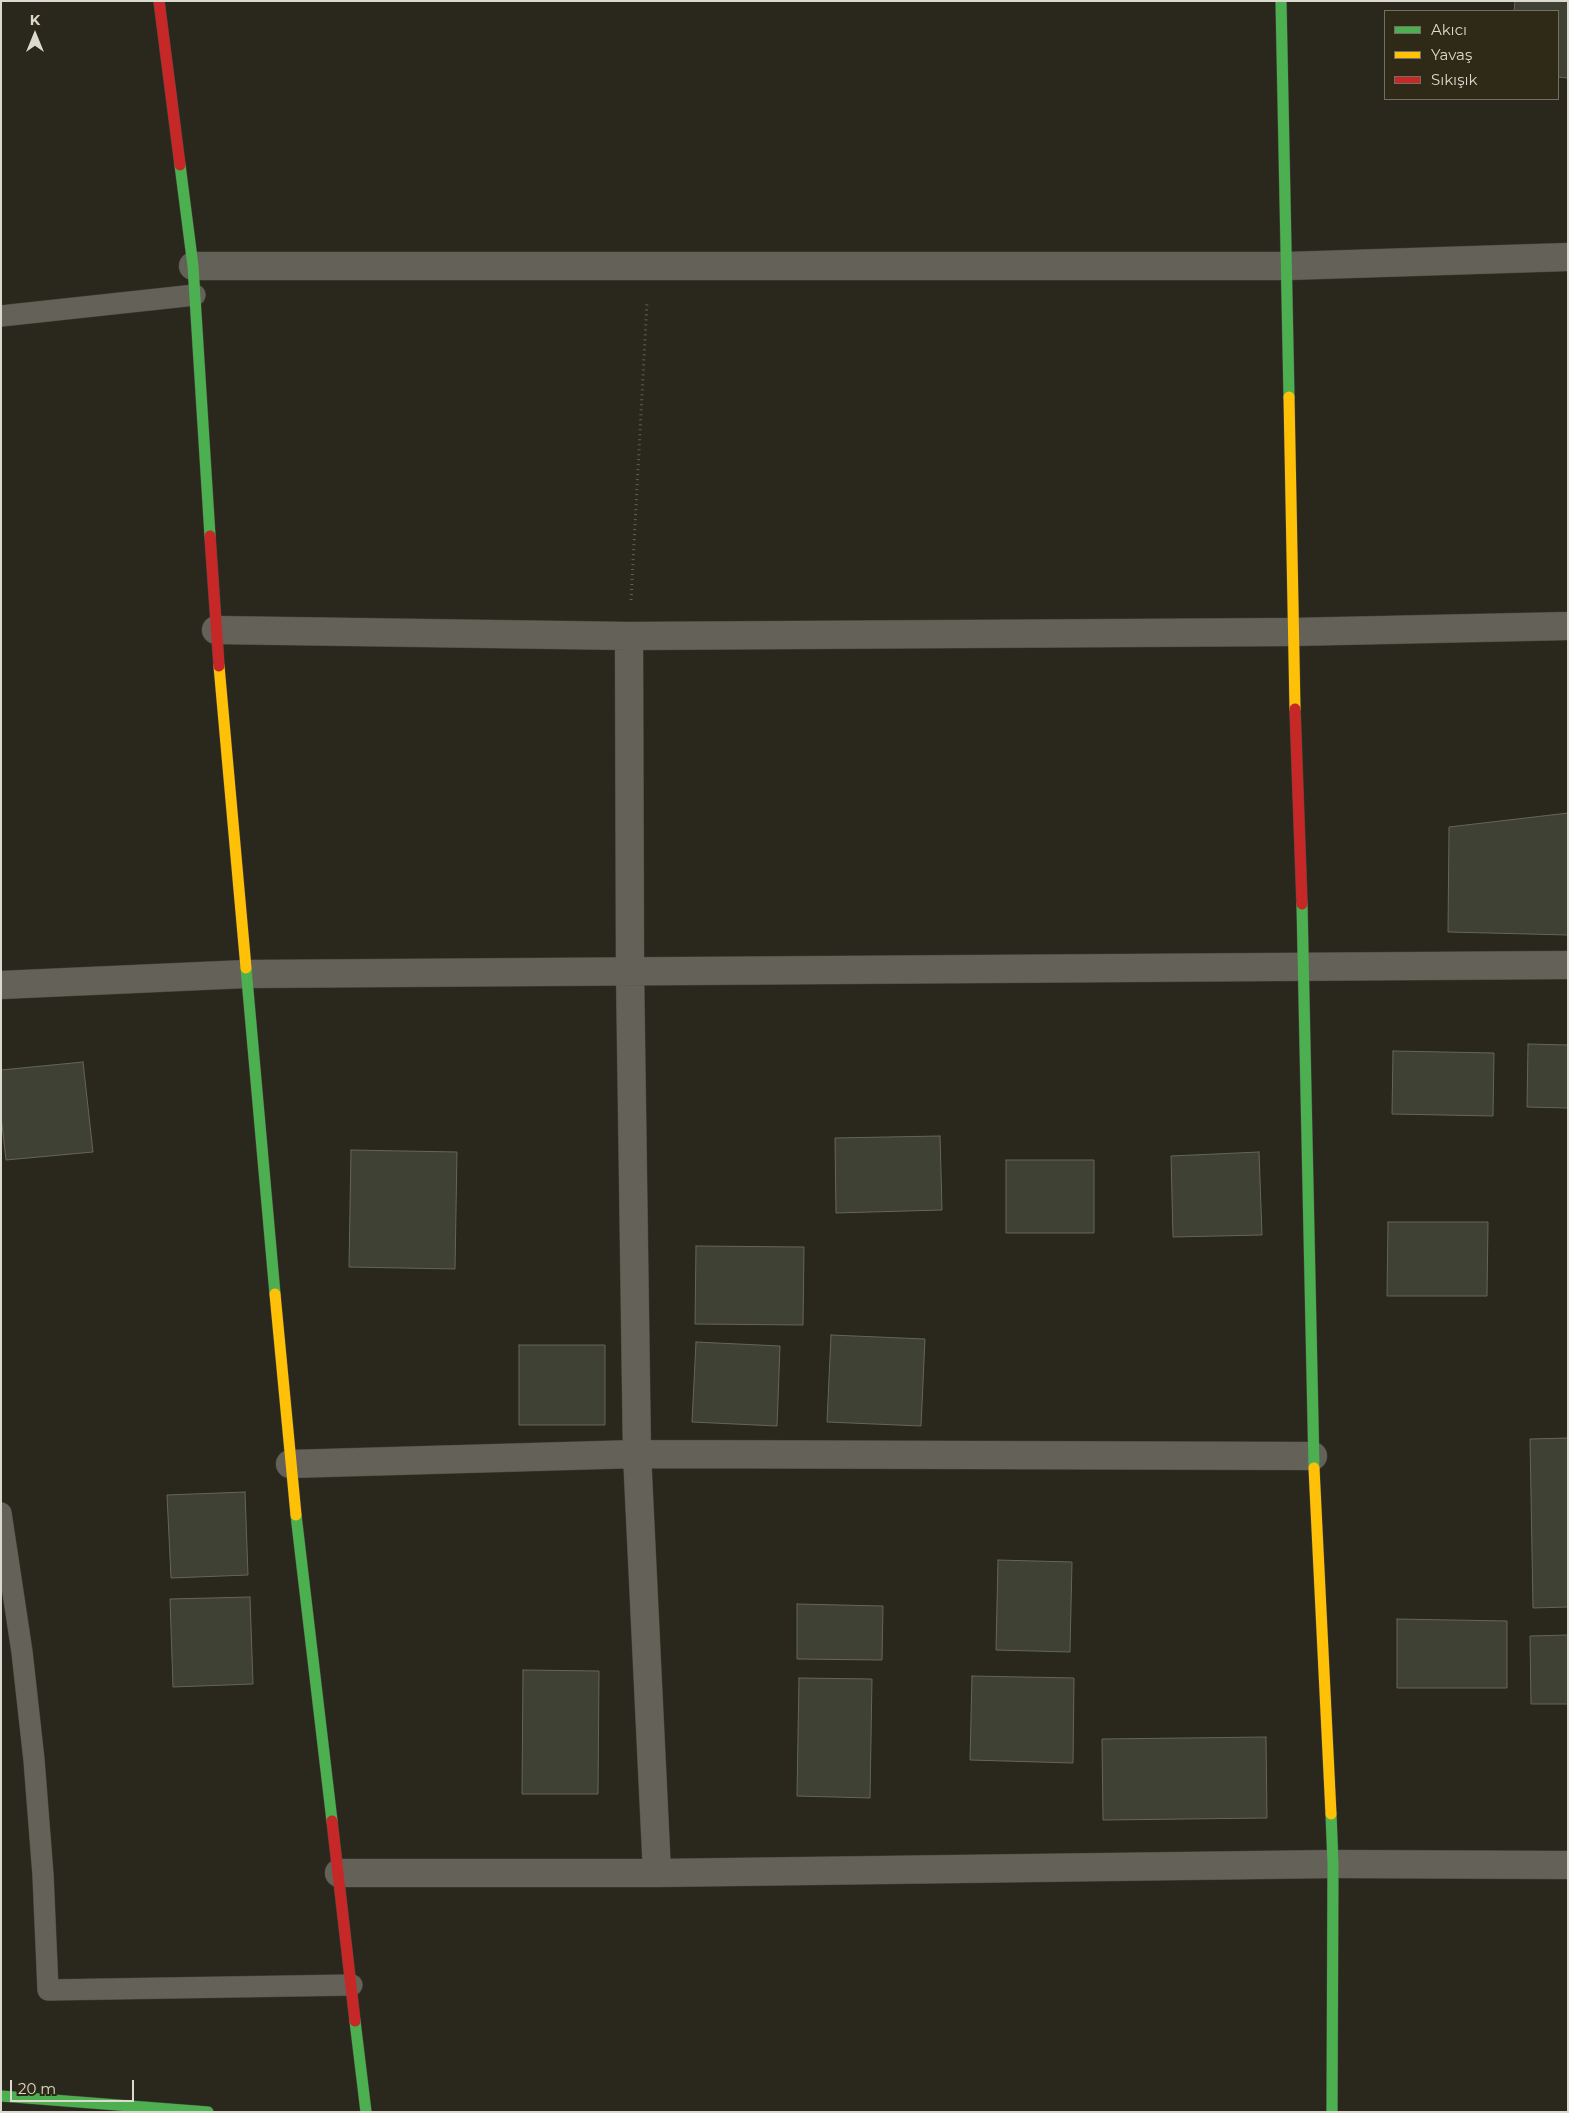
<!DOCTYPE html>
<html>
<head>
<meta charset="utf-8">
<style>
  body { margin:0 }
  #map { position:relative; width:1569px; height:2113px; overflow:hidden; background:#2a271d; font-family:Montserrat,sans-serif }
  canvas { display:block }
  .frame { position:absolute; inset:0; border:2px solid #dcd9ce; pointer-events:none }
  .legend { position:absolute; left:1384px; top:10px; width:175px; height:90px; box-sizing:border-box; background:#2f2a18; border:1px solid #747061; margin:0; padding:6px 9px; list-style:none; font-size:15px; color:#dcd9ce }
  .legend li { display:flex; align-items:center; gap:10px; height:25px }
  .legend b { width:25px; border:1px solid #747061 }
  .north { position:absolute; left:10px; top:10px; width:50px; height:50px; -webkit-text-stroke:4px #2f2a18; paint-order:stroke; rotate:0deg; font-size:14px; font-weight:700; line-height:20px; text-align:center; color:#dcd9ce }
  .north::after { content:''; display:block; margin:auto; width:18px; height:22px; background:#dcd9ce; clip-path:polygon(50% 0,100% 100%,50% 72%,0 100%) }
  .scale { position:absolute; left:10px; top:2080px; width:124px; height:22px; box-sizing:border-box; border:2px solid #dcd9ce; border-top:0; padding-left:6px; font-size:15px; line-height:18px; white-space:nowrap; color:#dcd9ce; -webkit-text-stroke:4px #2f2a18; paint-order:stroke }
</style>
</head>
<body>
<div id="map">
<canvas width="1569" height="2113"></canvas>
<div class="frame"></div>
<ul class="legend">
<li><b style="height:6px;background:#4caf50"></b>Akıcı</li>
<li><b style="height:6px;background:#ffc107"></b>Yavaş</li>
<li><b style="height:6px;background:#c62828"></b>Sıkışık</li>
</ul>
<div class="north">K</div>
<div class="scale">20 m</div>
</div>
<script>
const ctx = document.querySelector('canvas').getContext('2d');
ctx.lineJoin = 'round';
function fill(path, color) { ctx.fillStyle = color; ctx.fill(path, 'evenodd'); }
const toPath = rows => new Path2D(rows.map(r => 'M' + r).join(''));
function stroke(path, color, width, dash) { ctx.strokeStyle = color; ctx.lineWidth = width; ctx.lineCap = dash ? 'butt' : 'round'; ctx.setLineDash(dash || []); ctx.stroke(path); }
const building = toPath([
  [1515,1,1568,1,1568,78,1558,77,1558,11,1514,11,1515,1],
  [1568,813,1568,935,1448,932,1449,827,1568,813],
  [1528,1044,1568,1045,1568,1108,1527,1107,1528,1044],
  [1393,1051,1494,1053,1493,1116,1392,1114,1393,1051],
  [83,1062,93,1152,6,1160,1,1116,1,1070,83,1062],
  [940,1136,942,1210,836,1213,835,1138,940,1136],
  [351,1150,457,1152,455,1269,349,1267,351,1150],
  [1259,1152,1262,1235,1173,1237,1171,1156,1259,1152],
  [1006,1160,1094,1160,1094,1233,1006,1233,1006,1160],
  [1388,1222,1488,1222,1487,1296,1387,1296,1388,1222],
  [696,1246,804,1247,803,1325,695,1324,696,1246],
  [831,1335,925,1339,921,1426,827,1422,831,1335],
  [696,1342,780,1346,777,1426,692,1422,696,1342],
  [519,1345,605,1345,605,1425,519,1425,519,1345],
  [1568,1438,1568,1607,1533,1608,1530,1439,1568,1438],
  [245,1492,248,1575,171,1578,167,1495,245,1492],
  [998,1560,1072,1562,1070,1652,996,1650,998,1560],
  [250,1597,253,1684,173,1687,170,1599,250,1597],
  [797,1604,883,1606,882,1660,797,1659,797,1604],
  [1397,1619,1507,1621,1507,1688,1397,1688,1397,1619],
  [1568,1635,1568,1704,1531,1704,1530,1636,1568,1635],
  [523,1670,599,1671,598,1794,522,1794,523,1670],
  [972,1676,1074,1678,1073,1763,970,1760,972,1676],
  [799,1678,872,1679,870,1798,797,1796,799,1678],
  [1266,1737,1267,1818,1103,1820,1102,1739,1266,1737]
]);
fill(building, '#404135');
stroke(building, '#65655d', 1);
const lane = toPath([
  [1,316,195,295],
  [1,1513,22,1652,34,1760,43,1875,48,1990,352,1985]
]);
const street = toPath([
  [193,266,1288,266,1568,257],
  [216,630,629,636,1292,632,1568,626],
  [629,636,630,971,637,1454,657,1873],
  [1,985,246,974,1568,965],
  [290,1464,637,1454,1313,1456],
  [339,1873,657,1873,1333,1864,1568,1865]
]);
const fast = toPath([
  [1281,1,1289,397],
  [180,165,193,266,210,536],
  [1302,904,1314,1468],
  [246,968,275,1294],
  [296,1515,332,1821],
  [1331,1814,1333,1864,1332,2112],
  [355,2021,366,2112],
  [1,2096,208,2112]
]);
const slow = toPath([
  [1289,397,1295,709],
  [219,666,246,968],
  [275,1294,296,1515],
  [1314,1468,1331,1814]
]);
const jam = toPath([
  [159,1,180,165],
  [210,536,219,666],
  [1295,709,1302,904],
  [332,1821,355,2021]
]);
stroke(lane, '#46443c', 22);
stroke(street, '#46443c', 29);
stroke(fast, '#46443c', 12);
stroke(slow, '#46443c', 12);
stroke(jam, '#46443c', 12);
stroke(toPath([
  [631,600,647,302]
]), '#626058', 3, [1, 4]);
stroke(lane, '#646159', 21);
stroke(street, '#646159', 28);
stroke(fast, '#4caf50', 11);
stroke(slow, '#ffc107', 11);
stroke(jam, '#c62828', 11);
</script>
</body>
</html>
